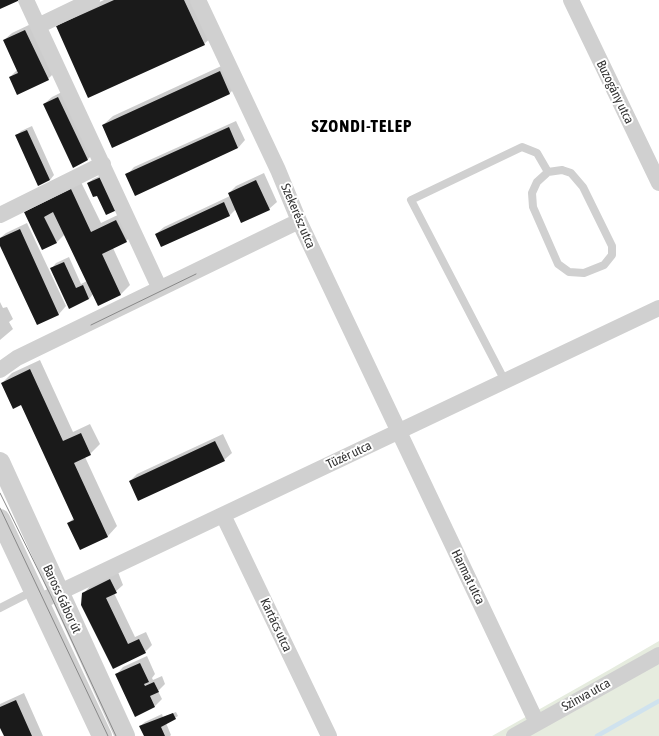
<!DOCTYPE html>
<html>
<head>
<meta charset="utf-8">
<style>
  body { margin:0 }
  canvas { display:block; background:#fff }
</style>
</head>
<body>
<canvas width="659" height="736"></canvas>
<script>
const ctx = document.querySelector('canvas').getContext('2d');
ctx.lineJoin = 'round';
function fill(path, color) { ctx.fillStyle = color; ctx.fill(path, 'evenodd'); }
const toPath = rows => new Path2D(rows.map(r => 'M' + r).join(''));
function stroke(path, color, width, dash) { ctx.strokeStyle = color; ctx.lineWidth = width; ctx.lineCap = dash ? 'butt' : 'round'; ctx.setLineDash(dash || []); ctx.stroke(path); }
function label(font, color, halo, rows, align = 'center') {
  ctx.font = font + ' "Asap Condensed",sans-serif'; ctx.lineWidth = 4; ctx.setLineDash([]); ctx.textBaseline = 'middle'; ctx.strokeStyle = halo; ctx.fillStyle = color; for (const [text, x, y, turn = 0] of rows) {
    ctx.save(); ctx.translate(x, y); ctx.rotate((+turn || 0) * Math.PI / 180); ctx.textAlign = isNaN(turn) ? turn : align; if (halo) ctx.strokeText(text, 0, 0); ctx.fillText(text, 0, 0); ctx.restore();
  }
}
fill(toPath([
  [659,641,659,736,492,736,609,670]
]), '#e6ecdf');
fill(toPath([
  [104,0,198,0,214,35,204,44,57,27,67,17],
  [33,23,55,72,48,79,10,77,18,69,4,40,12,33],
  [230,62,240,83,230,93,113,146,103,125,113,116],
  [66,90,95,152,88,159,74,166,44,104,52,97],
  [236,121,245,140,238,148,127,175,134,167],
  [32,126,54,175,50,180,16,136,21,131],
  [106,173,98,194,88,183,93,179],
  [264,173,277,202,269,209,236,209,230,215,161,246,156,234,164,227,230,196,229,193,236,186],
  [80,180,101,223,126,211,136,232,126,241,113,248,130,285,121,294,93,294,89,299,52,268,56,263,69,257,81,284,87,281,65,234,57,242,25,212],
  [27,223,66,306,59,314,37,324,0,244,0,238,6,233],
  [0,302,3,308,7,307,13,319,9,322,13,329,0,340],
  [40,360,73,432,90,424,100,444,90,454,85,457,117,526,108,536,80,549,68,523,74,518,21,404,2,383,12,373],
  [223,434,232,453,224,460,130,481,137,474],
  [118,572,123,585,114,593,135,637,146,632,152,645,145,652,113,668,83,594,90,586],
  [147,656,155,674,152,678,153,680,162,676,165,684,158,691,162,699,155,706,116,675,123,667],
  [24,693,43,736,5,736,0,726,0,704],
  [176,712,178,716,166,723,171,735,170,736,145,736,140,726,145,722,162,714,163,717]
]), '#0003');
stroke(toPath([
  [597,736,659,701]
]), '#cfe2ee', 4.5);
fill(toPath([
  [0,0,20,0,0,9],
  [114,0,184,0,205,45,88,98,56,26],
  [25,30,49,80,17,95,9,77,18,73,3,40],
  [220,71,230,94,112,148,102,125],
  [58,97,88,160,73,168,43,104],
  [229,127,238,148,135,196,125,174],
  [27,130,50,180,38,186,15,135],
  [101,177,117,210,106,215,97,196,93,197,87,183],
  [256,180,270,210,241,223,228,193],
  [71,189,91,232,116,220,127,242,102,254,121,295,98,306,53,212,44,217,57,243,42,250,24,212],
  [224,202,230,216,161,247,155,234],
  [20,229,59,315,37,325,0,246,0,238],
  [64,262,76,288,83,285,89,299,69,309,50,268],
  [30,369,63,441,81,433,91,455,74,463,108,537,80,550,67,523,74,520,21,405,13,409,1,383],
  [215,441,225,461,138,501,129,481],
  [110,579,117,593,106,598,128,644,139,639,146,653,113,669,81,605,82,593],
  [140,663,149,682,144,684,145,686,154,682,159,692,150,696,155,707,135,717,115,674],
  [16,700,32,736,4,736,0,728,0,707],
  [173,713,176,719,161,727,165,736,144,736,139,726]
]), '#1a1a1a');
stroke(toPath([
  [562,170,571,173,583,187,612,246,612,255,604,265,584,273,569,272,558,264,533,207,532,193,537,182,548,172,562,170],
  [505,381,411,200,522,147,537,153,548,172],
  [0,608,33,591]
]), '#d0d0d0', 8);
stroke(toPath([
  [26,0,159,287],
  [198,0,278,170,299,221,537,723],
  [571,0,659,183],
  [38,26,92,0],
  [0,215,103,164],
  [0,370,17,358,299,221],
  [223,515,329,736],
  [39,602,659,308],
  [514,736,659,655]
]), '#d0d0d0', 16);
stroke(toPath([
  [0,462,125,736],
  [0,519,102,736]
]), '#d0d0d0', 20);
stroke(toPath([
  [91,325,196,274],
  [0,493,51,596,116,736],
  [0,508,108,736]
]), '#888', 1);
label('13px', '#333', '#fff', [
  ["Buzogány utca",615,92,64],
  ["Szekerész utca",298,216,67],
  ["Tüzér utca",349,455,-25],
  ["Harmat utca",468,577,64],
  ["Baross Gábor út",62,599,65],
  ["Kartács utca",276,625,65],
  ["Szinva utca",586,695,-29]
]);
ctx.letterSpacing = '1px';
label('bold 17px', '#000', '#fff', [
  ["SZONDI-TELEP",362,127]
]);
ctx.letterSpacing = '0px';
</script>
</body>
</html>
